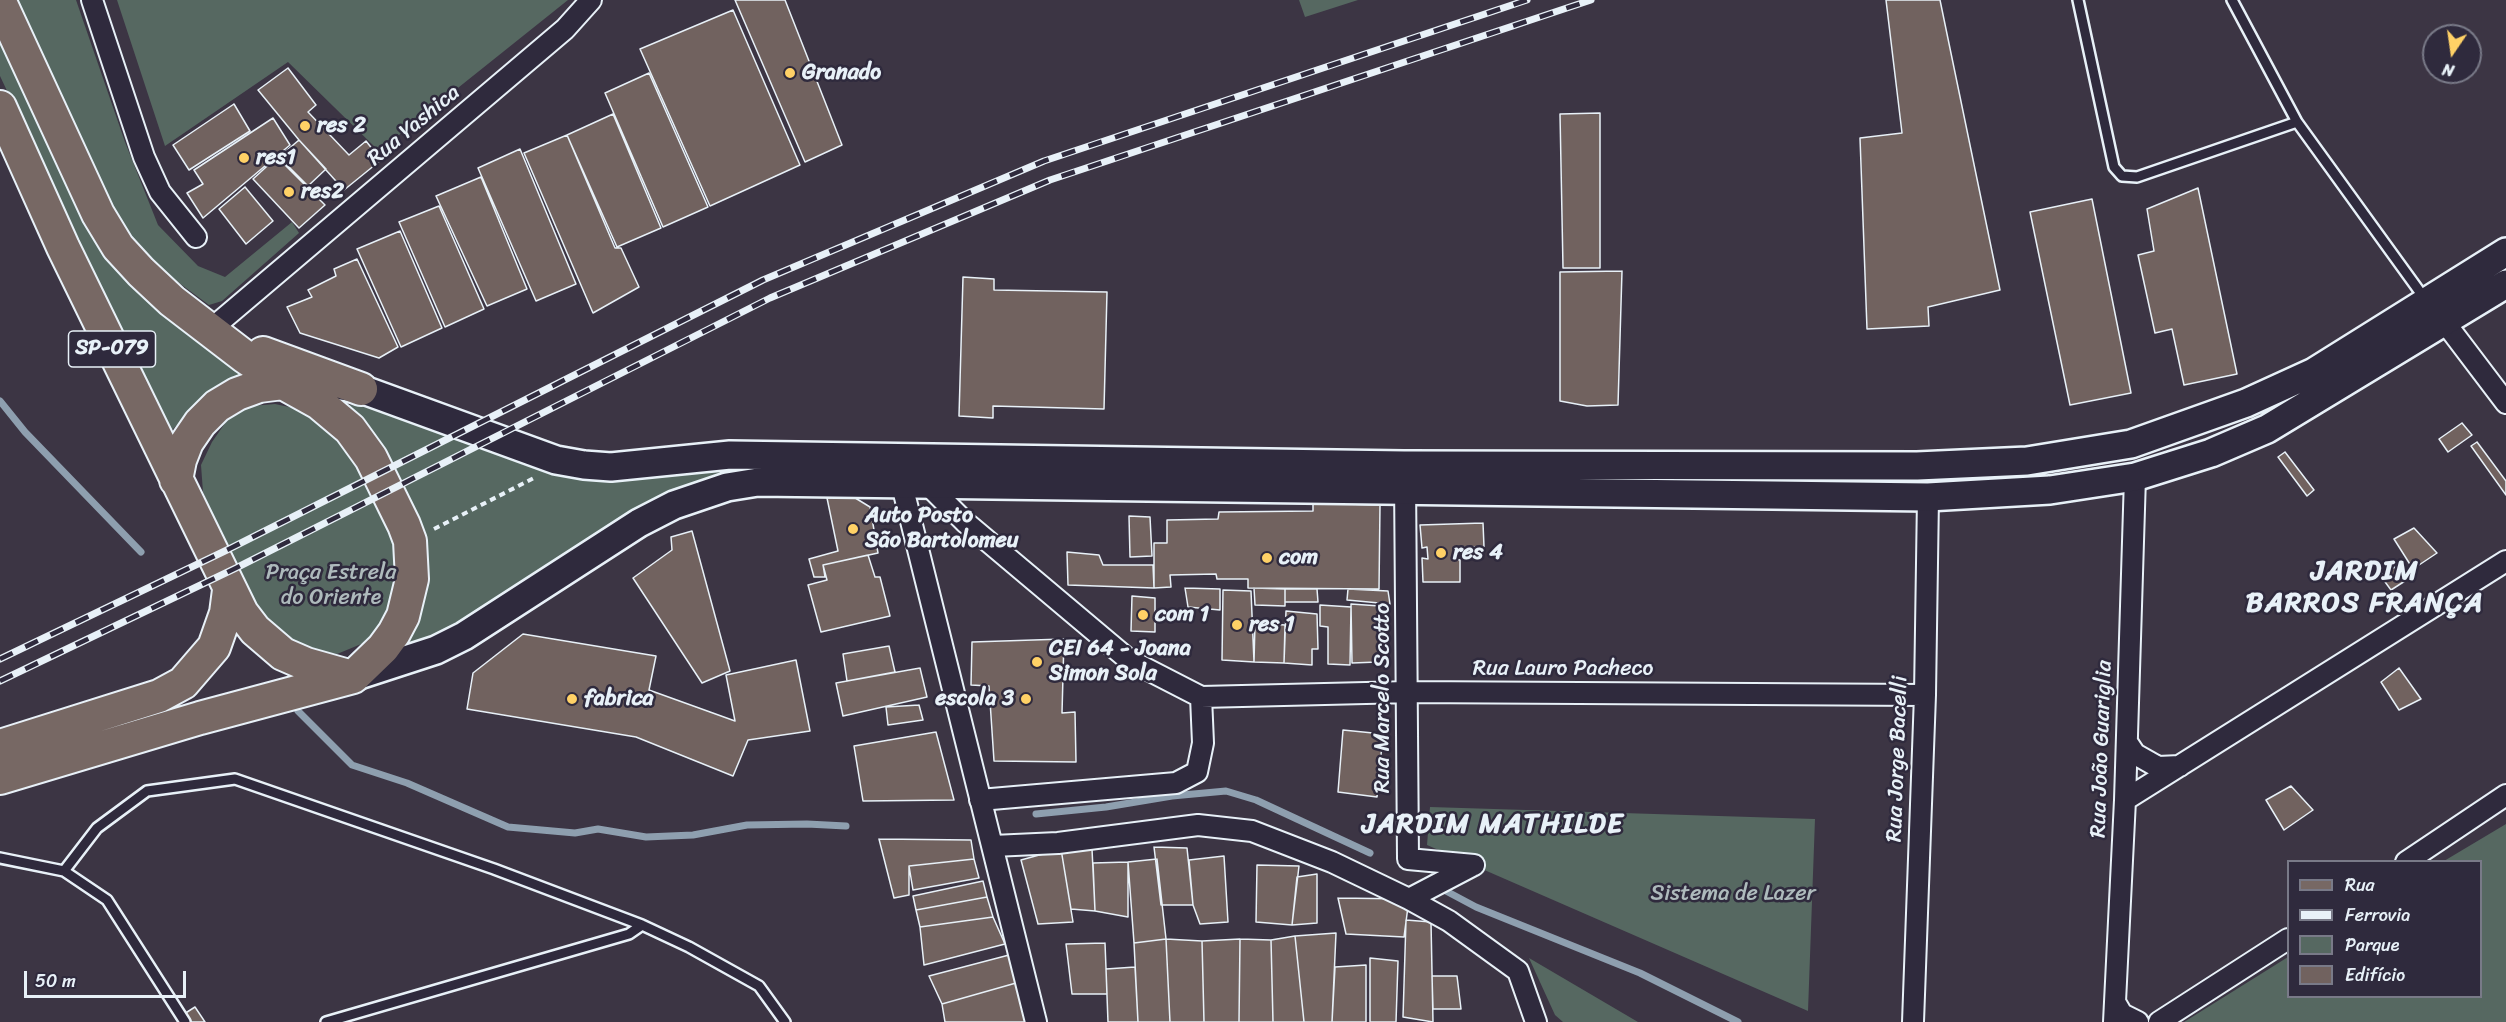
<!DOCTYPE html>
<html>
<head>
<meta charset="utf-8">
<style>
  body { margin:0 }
  #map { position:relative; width:2506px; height:1022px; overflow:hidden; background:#3c3544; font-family:Sriracha,sans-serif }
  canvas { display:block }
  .legend { position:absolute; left:2287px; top:860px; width:195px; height:138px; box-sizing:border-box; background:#2f2a3d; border:2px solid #797a88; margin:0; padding:8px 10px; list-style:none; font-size:18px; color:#e8f1f8 }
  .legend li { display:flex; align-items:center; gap:12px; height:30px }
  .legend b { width:30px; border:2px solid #797a88 }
  .north { position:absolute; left:2422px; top:24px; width:60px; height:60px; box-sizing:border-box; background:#2f2a3d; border:2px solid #797a88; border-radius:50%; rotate:193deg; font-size:16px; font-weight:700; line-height:24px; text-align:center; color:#e8f1f8 }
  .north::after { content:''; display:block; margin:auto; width:21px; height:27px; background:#ffd166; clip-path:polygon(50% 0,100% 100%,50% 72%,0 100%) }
  .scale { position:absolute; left:24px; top:971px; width:162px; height:27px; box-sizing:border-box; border:3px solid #e8f1f8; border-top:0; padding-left:8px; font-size:18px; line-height:21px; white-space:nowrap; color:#e8f1f8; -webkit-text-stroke:4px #2f2a3d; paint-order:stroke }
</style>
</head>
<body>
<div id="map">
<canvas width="2506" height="1022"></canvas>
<ul class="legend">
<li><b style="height:8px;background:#776864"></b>Rua</li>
<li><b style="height:8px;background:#e8f1f8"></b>Ferrovia</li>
<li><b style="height:16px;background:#566861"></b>Parque</li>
<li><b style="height:16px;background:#71625f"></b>Edifício</li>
</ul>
<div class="north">N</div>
<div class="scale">50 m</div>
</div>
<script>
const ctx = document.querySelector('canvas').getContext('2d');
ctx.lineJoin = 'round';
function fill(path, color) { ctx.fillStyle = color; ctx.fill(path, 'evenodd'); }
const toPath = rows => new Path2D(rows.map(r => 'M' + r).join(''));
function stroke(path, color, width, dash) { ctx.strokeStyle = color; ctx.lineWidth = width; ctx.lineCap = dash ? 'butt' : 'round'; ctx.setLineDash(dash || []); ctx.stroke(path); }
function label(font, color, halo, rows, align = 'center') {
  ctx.font = font + ' Sriracha,sans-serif'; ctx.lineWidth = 5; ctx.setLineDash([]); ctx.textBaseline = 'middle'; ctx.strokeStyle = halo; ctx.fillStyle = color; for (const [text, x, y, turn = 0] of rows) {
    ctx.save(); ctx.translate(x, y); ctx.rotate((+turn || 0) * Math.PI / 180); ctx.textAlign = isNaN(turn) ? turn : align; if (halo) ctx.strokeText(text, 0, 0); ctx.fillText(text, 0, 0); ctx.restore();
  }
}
fill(toPath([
  [17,0,76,0,125,142,158,225,198,266,225,277,292,222,299,233,222,301,209,305,167,274,121,226,52,83],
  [117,0,568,0,379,151,288,62,165,146],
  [1299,0,1358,0,1305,17],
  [0,25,79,205,254,371,237,376,211,391,169,433,0,76],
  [275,404,303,410,324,424,342,443,362,471,401,551,395,606,371,640,337,654,305,648,282,638,247,600,203,492,201,465,212,442,230,416,251,406],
  [344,404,378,409,552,469,729,466,729,476,440,635,398,652,425,586],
  [1430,807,1815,819,1808,1011,1427,845],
  [2506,824,2506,1022,2184,1022,2288,957,2288,996,2480,996,2480,862,2444,861],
  [1529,958,1638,1022,1563,1022,1555,1015]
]), '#566861');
stroke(toPath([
  [0,401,25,432,141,552],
  [298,711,352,765,407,783,508,827,575,833,598,829,646,837,693,835,747,825,807,824,846,826],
  [1036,814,1106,807,1172,796,1226,791,1256,800,1370,853],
  [1446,891,1476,907,1640,973,1738,1022]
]), '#8e9faf', 7);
const building = toPath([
  [735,0,785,0,842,145,805,162,735,0],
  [1886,0,1940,0,2000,290,1928,307,1929,326,1867,329,1860,138,1902,133,1886,0],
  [733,10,800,165,710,206,640,49,733,10],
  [288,68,316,105,308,112,349,155,366,141,381,160,344,190,299,140,258,90,288,68],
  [649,73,708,207,663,227,605,93,649,73],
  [234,104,250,131,189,170,173,145,234,104],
  [1600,113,1600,268,1563,268,1560,114,1600,113],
  [613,114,661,228,617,247,567,135,613,114],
  [273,118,290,145,203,218,187,193,203,184,194,170,273,118],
  [567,135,615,248,621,248,639,287,593,313,524,153,567,135],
  [299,140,326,169,308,186,279,157,299,140],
  [520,149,576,284,536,301,478,168,520,149],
  [277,157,325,205,299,228,253,179,277,157],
  [481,177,527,289,487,306,436,196,481,177],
  [245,187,273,221,246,244,219,209,245,187],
  [2198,188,2237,374,2184,385,2172,329,2155,333,2138,255,2154,251,2147,209,2198,188],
  [2092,199,2131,393,2070,405,2030,212,2092,199],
  [439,206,484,309,445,327,399,222,439,206],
  [400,231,442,328,401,347,357,249,400,231],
  [357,259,398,347,379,358,300,333,287,307,312,297,308,290,336,276,334,269,357,259],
  [1622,271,1618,405,1587,406,1560,401,1560,272,1622,271],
  [963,277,994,279,994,290,1107,292,1104,409,993,406,993,418,959,416,963,277],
  [2462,423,2472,435,2448,452,2439,439,2462,423],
  [2477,442,2506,481,2506,495,2471,446,2477,442],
  [2285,452,2314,490,2307,496,2278,457,2285,452],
  [852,496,870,507,878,553,823,565,825,577,814,577,809,559,838,551,827,498,852,496],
  [1313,503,1380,505,1379,589,1248,588,1248,579,1217,579,1216,574,1170,575,1171,587,1154,588,1154,543,1167,543,1167,520,1218,519,1219,512,1313,511,1313,503],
  [1129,516,1150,517,1152,556,1130,557,1129,516],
  [1483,523,1484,547,1455,547,1455,559,1460,560,1460,582,1423,582,1422,558,1428,559,1427,547,1422,548,1420,525,1483,523],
  [2414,528,2437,553,2413,569,2394,539,2414,528],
  [692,531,730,671,702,683,633,578,672,550,671,537,692,531],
  [1067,552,1099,555,1103,565,1153,565,1154,588,1068,585,1067,552],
  [868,555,875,577,880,577,890,616,821,632,808,585,827,580,823,565,868,555],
  [2395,567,2405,581,2391,590,2380,575,2395,567],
  [1185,588,1220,589,1220,610,1188,607,1185,588],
  [1254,588,1285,589,1285,606,1255,605,1254,588],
  [1285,589,1317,589,1318,602,1285,602,1285,589],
  [1348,589,1388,591,1390,604,1347,600,1348,589],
  [1223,590,1251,591,1254,662,1222,660,1223,590],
  [1132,596,1155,598,1155,632,1131,631,1132,596],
  [1351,604,1380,606,1378,662,1352,663,1351,604],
  [1320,605,1351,607,1350,665,1328,664,1328,627,1320,626,1320,605],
  [1286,611,1317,614,1318,649,1312,649,1312,665,1284,663,1286,611],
  [1255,623,1285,625,1284,663,1254,662,1255,623],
  [523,634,656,656,649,690,735,721,726,675,796,660,810,731,748,740,733,776,636,737,467,709,473,673,523,634],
  [1064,639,1062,713,1075,712,1076,762,994,761,989,686,971,685,972,642,1064,639],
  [889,646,895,672,847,681,843,654,889,646],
  [920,668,927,697,843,716,836,683,920,668],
  [2399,668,2421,699,2399,710,2381,682,2399,668],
  [919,705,923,720,888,725,886,707,919,705],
  [1343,730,1383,734,1377,797,1338,792,1343,730],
  [936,732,954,800,863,801,854,746,936,732],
  [2291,786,2313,810,2284,830,2266,800,2291,786],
  [879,839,971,840,974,859,909,866,909,895,894,898,879,839],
  [1154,847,1187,848,1193,905,1161,905,1154,847],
  [1061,849,1073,922,1038,924,1021,860,1061,849],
  [1061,849,1092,849,1095,911,1071,909,1061,849],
  [1224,856,1228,922,1200,924,1193,905,1189,860,1224,856],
  [974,859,979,878,913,890,909,866,974,859],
  [1157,859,1166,939,1134,943,1128,862,1157,859],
  [1128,862,1128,917,1095,911,1093,863,1128,862],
  [1257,865,1299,866,1292,925,1256,922,1257,865],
  [1317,874,1317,923,1292,925,1297,877,1317,874],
  [983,881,987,897,916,910,913,896,983,881],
  [987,897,993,917,920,927,916,910,987,897],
  [1338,898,1409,899,1404,937,1346,934,1338,898],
  [993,917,1005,944,924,965,920,927,993,917],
  [1406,920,1431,922,1433,1022,1403,1017,1406,920],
  [1336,933,1332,1022,1304,1022,1295,936,1336,933],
  [1295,936,1304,1022,1273,1022,1271,940,1295,936],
  [1166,939,1202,941,1204,1022,1170,1022,1166,939],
  [1166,939,1170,1022,1138,1022,1134,943,1166,939],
  [1240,939,1271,940,1273,1022,1239,1022,1240,939],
  [1240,939,1239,1022,1204,1022,1202,941,1240,939],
  [1105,943,1107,994,1072,994,1066,944,1105,943],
  [1009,955,1016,983,942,1004,929,976,1009,955],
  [1370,958,1398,961,1396,1022,1370,1022,1370,958],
  [1366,965,1366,1022,1332,1022,1335,967,1366,965],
  [1135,967,1138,1022,1108,1022,1106,969,1135,967],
  [1432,976,1457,976,1461,1009,1433,1009,1432,976],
  [1016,983,1029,1022,945,1022,942,1004,1016,983],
  [195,1007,205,1022,189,1022,184,1014,195,1007]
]);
fill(building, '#71625f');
stroke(building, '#e8f1f8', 1.5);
const lane = toPath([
  [2078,0,2114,167,2122,176,2137,177,2297,122],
  [2232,0,2297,122,2425,299],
  [0,858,64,871,107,900,185,1022],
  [64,871,97,828,147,791,235,779,494,869,642,925,629,934,326,1022],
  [642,925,689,947,759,986,785,1022]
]);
const street = toPath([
  [92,0,144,157,160,192,196,237],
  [2437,312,2506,403],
  [210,330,565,29,591,0],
  [901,471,903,489,1036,1022],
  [1405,478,1408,859,1474,865],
  [922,479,965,522,1129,660,1201,697,1407,692,1925,695],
  [2127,742,2135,754,2158,767,2180,766],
  [980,800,1176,783,1197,772,1203,743,1201,697],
  [2125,800,2506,561],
  [993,846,1058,843,1198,825,1252,831,1332,862,1409,899,1449,921,1518,971,1536,1022],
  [2406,862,2506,795],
  [1409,899,1474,865],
  [2115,1002,2122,1014,2138,1022],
  [1913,1022,1925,695,1928,497],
  [2114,1022,2125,800,2135,477],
  [2159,1022,2288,939]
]);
const secondary = toPath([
  [341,386,361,389,556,460,584,465,611,467,730,455,1404,465,1917,466,2027,461,2131,444,2246,403,2314,372,2506,252],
  [353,677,436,650,464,636,639,523,674,505,727,487,758,482,1928,497,2050,490,2135,477,2211,453,2267,429,2506,284]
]);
const primary = toPath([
  [0,2,98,214,118,247,141,272,172,301,245,357,283,383,319,403,350,429,371,458,404,525,410,541,412,579,403,616,394,633,383,648,353,677,200,718,0,778],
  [0,107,63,247,242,613,255,630,283,654,306,664,352,677],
  [263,353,361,389],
  [176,480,180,460,187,442,200,423,217,406,237,394,259,386,283,383],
  [0,746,159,696,183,683,214,647,226,613,229,590]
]);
stroke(lane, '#e8f1f8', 14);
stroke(street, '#e8f1f8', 24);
stroke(secondary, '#e8f1f8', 32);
stroke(primary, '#e8f1f8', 36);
stroke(toPath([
  [434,529,534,478]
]), '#e8f1f8', 4, [6, 4.5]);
stroke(lane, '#2f2a3d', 9);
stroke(street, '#2f2a3d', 20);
stroke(secondary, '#2f2a3d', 27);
stroke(primary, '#776864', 32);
const rail = toPath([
  [0,659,229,549,763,280,1044,161,1527,0],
  [0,681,236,568,770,298,1050,180,1591,0]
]);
stroke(rail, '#e8f1f8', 7);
stroke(rail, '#2f2a3d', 4.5, [14]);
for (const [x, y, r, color] of [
  [790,73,6,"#ffd166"],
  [305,126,6,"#ffd166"],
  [244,158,6,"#ffd166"],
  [289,192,6,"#ffd166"],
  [853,529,6,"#ffd166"],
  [1441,553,6,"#ffd166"],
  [1267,558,6,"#ffd166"],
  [1143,615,6,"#ffd166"],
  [1237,625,6,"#ffd166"],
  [1037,662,6,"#ffd166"],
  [572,699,6,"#ffd166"],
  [1026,699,6,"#ffd166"]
]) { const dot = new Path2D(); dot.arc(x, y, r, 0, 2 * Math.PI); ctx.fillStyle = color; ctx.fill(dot); stroke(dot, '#2f2a3d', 2); }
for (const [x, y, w] of [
  [112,349,87]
]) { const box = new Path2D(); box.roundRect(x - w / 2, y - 18, w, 36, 4.5); ctx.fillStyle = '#2f2a3d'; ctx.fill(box); stroke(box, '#e8f1f8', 1.5); }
label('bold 21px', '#e8f1f8', null, [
  ["SP-079",112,349]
]);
label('bold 22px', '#e8f1f8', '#2f2a3d', [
  ["Granado",802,73],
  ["res 2",317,126],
  ["res1",256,158],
  ["res2",301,192],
  ["Auto Posto",865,516],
  ["São Bartolomeu",865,541],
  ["res 4",1453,553],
  ["com",1279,558],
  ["com 1",1155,615],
  ["res 1",1249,625],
  ["CEI 64 - Joana",1049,649],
  ["Simon Sola",1049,674],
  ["fabrica",584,699],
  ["escola 3",1014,699,"right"]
], 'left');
label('22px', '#e8f1f8', '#2f2a3d', [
  ["Rua Yashica",414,126,-40],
  ["Rua Lauro Pacheco",1563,669],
  ["Rua Marcelo Scotto",1383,698,-90],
  ["Rua João Guariglia",2102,749,-88],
  ["Rua Jorge Bacelli",1898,759,-88]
]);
label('22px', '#aebabc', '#2f2a3d', [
  ["Praça Estrela",331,573],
  ["do Oriente",331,598],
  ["Sistema de Lazer",1733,894]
]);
ctx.letterSpacing = '1.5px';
label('bold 28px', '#e8f1f8', '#2f2a3d', [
  ["JARDIM",2365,572],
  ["BARROS FRANÇA",2365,604],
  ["JARDIM MATHILDE",1493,825]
]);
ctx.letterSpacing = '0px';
</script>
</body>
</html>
